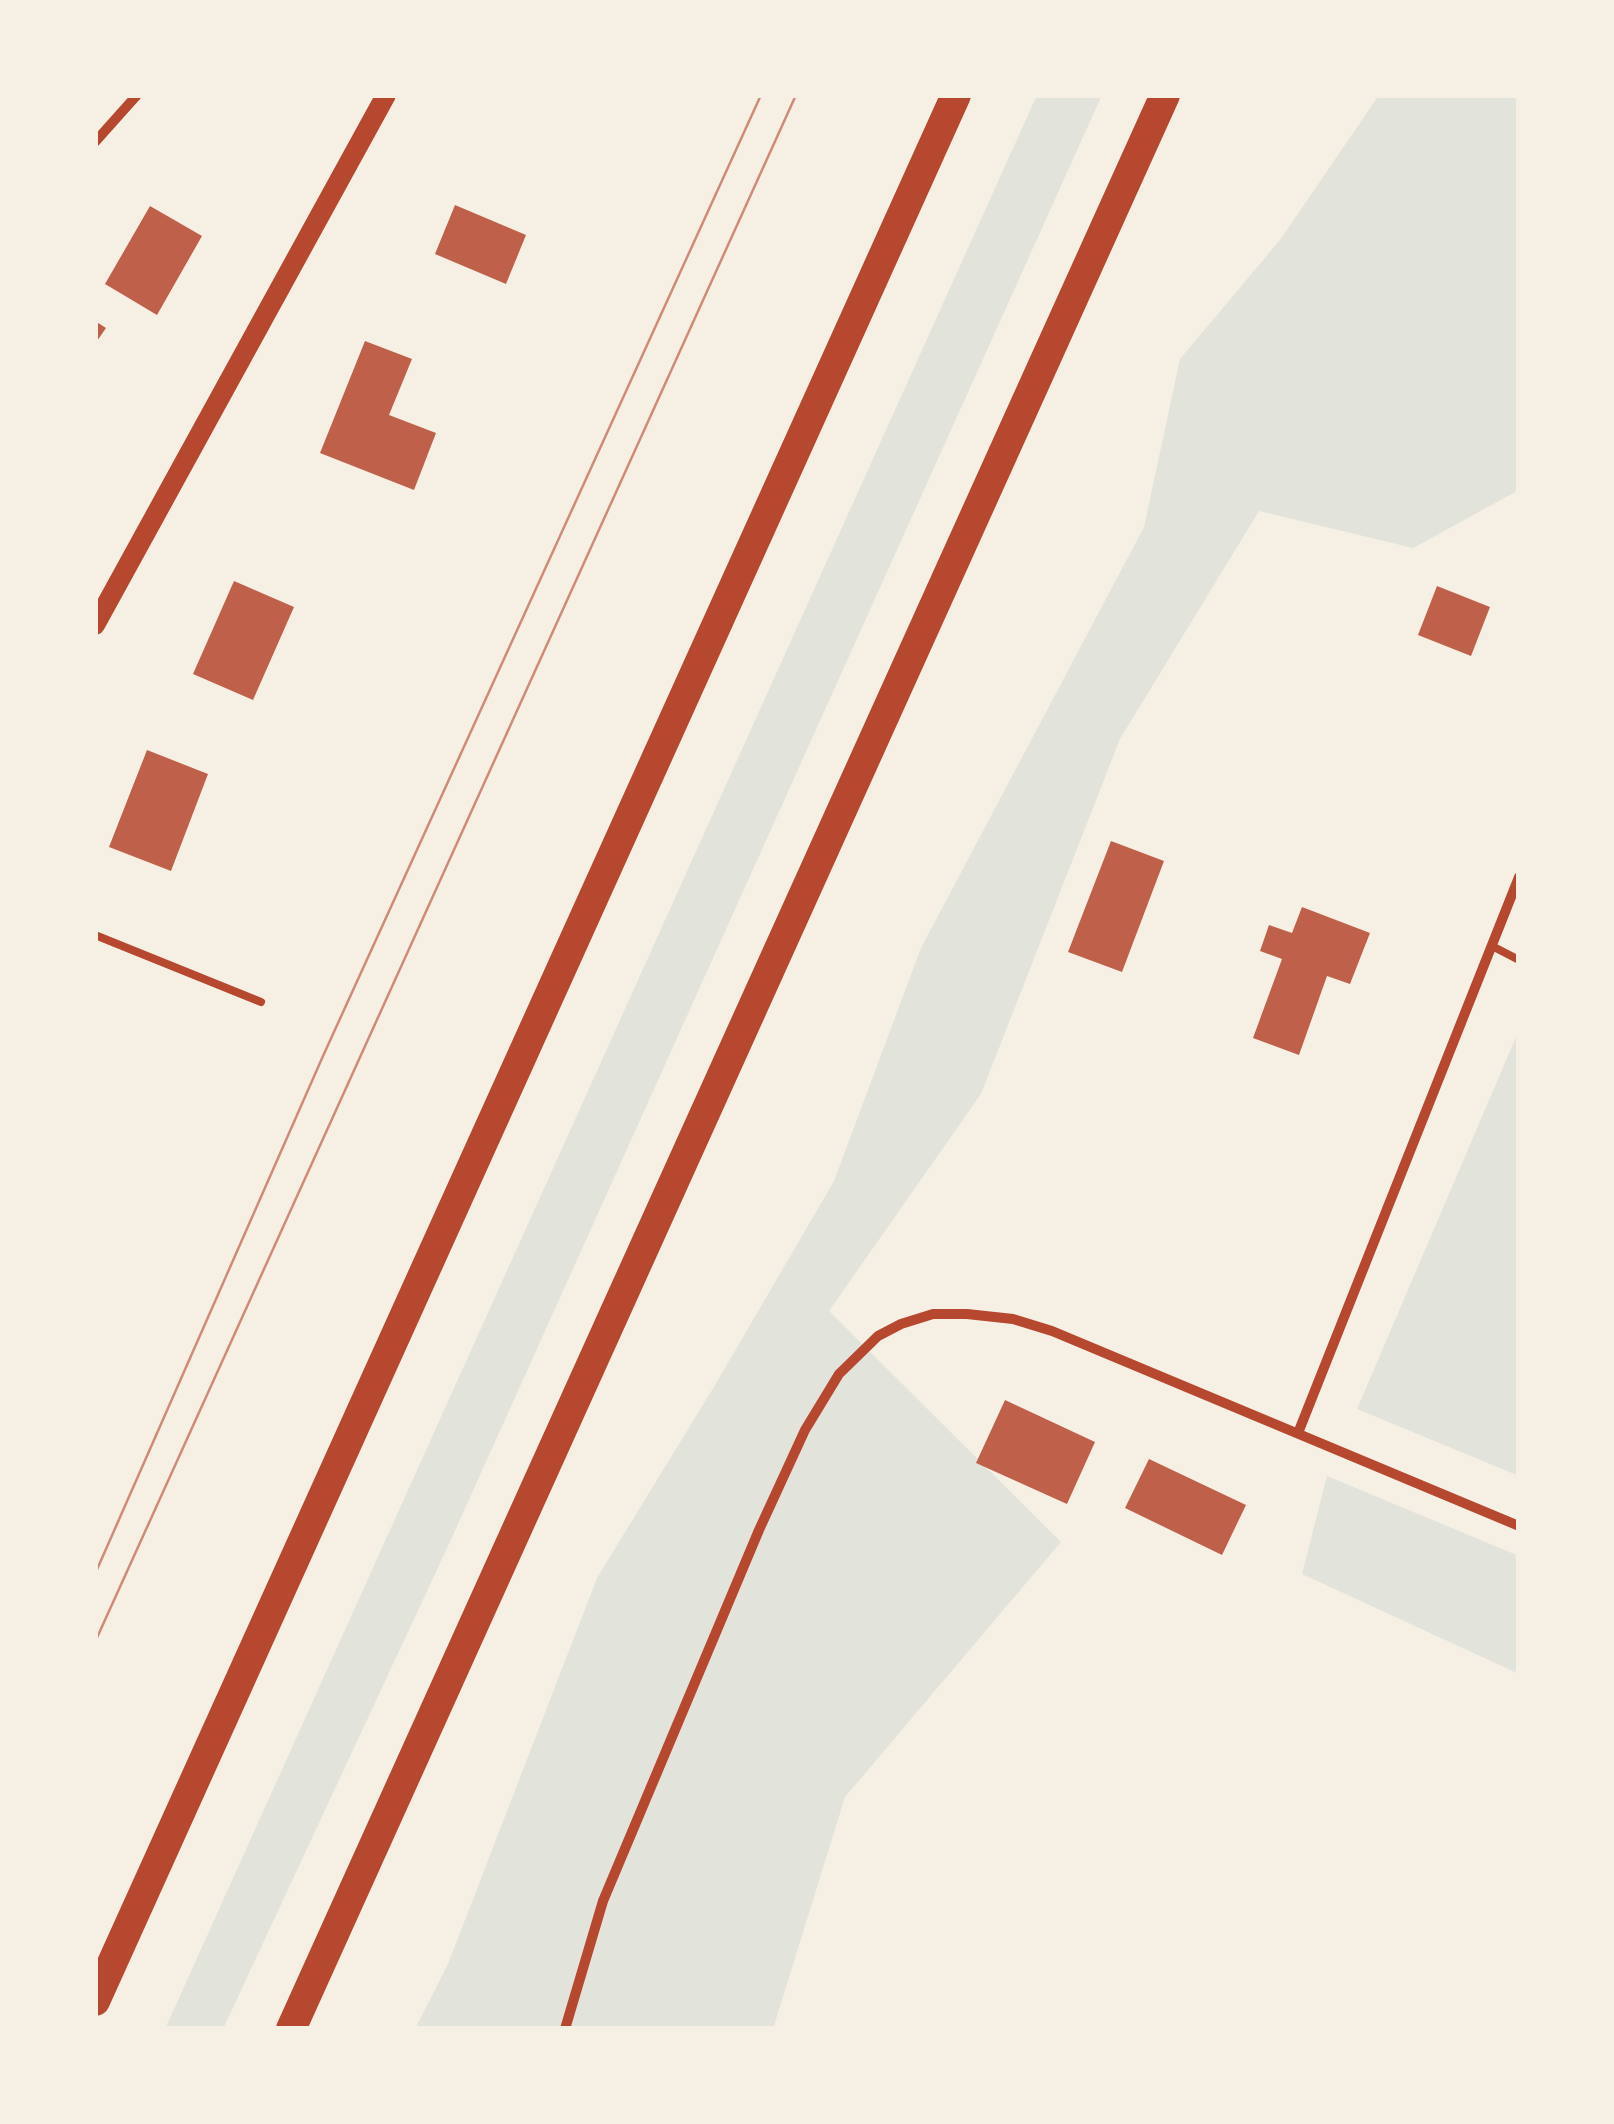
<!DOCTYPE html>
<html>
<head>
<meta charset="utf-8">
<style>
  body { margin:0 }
  #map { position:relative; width:1614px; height:2124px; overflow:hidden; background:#f6efe4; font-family:"Fira Sans",sans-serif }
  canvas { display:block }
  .frame { position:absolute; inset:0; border:98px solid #f6efe4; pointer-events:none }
</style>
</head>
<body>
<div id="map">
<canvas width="1614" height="2124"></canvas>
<div class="frame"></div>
</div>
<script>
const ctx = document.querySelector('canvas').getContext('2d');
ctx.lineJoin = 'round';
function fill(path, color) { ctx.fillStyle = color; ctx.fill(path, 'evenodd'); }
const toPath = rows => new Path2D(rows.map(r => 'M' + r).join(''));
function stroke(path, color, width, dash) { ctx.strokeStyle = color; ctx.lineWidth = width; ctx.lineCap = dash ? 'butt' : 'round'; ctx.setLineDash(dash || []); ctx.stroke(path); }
fill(toPath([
  [1037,95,1102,95,449,1544,223,2029,165,2029],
  [1379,95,1519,95,1519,490,1413,548,1259,511,1120,739,981,1094,829,1311,1061,1542,845,1797,773,2029,415,2029,448,1964,597,1578,715,1385,834,1181,921,948,1144,527,1180,359,1280,240],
  [1519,1030,1519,1476,1357,1409],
  [1327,1476,1519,1556,1519,1674,1302,1574]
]), '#e2e4dc');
fill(toPath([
  [455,205,526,235,506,284,435,254],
  [150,206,202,236,157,315,105,284],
  [95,321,106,328,95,344],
  [365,341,412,359,389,415,436,433,414,490,320,453],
  [234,581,294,607,253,700,193,674],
  [1437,586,1490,607,1471,656,1418,635],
  [147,750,208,774,171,871,109,847],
  [1111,841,1164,861,1122,972,1068,952],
  [1302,907,1370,933,1350,984,1327,976,1299,1055,1253,1038,1282,959,1260,951,1269,925,1292,933],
  [1005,1400,1095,1442,1067,1504,976,1463],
  [1149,1459,1246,1505,1222,1555,1125,1508]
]), '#bf614a');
stroke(toPath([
  [95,935,261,1002],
  [1492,946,1519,960]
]), '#b5482f', 8);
stroke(toPath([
  [95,142,137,95],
  [1298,1433,1519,877],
  [565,2029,603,1901,759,1530,805,1430,839,1374,878,1336,901,1324,933,1314,967,1314,1013,1319,1052,1331,1519,1526]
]), '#b5482f', 10);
stroke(toPath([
  [95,625,386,95]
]), '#b5482f', 20);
stroke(toPath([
  [95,2001,956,95],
  [291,2029,1165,95]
]), '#b5482f', 30);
stroke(toPath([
  [95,1574,323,1056,761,95],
  [95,1642,796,95]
]), '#cf8b77', 2.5);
</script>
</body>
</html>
